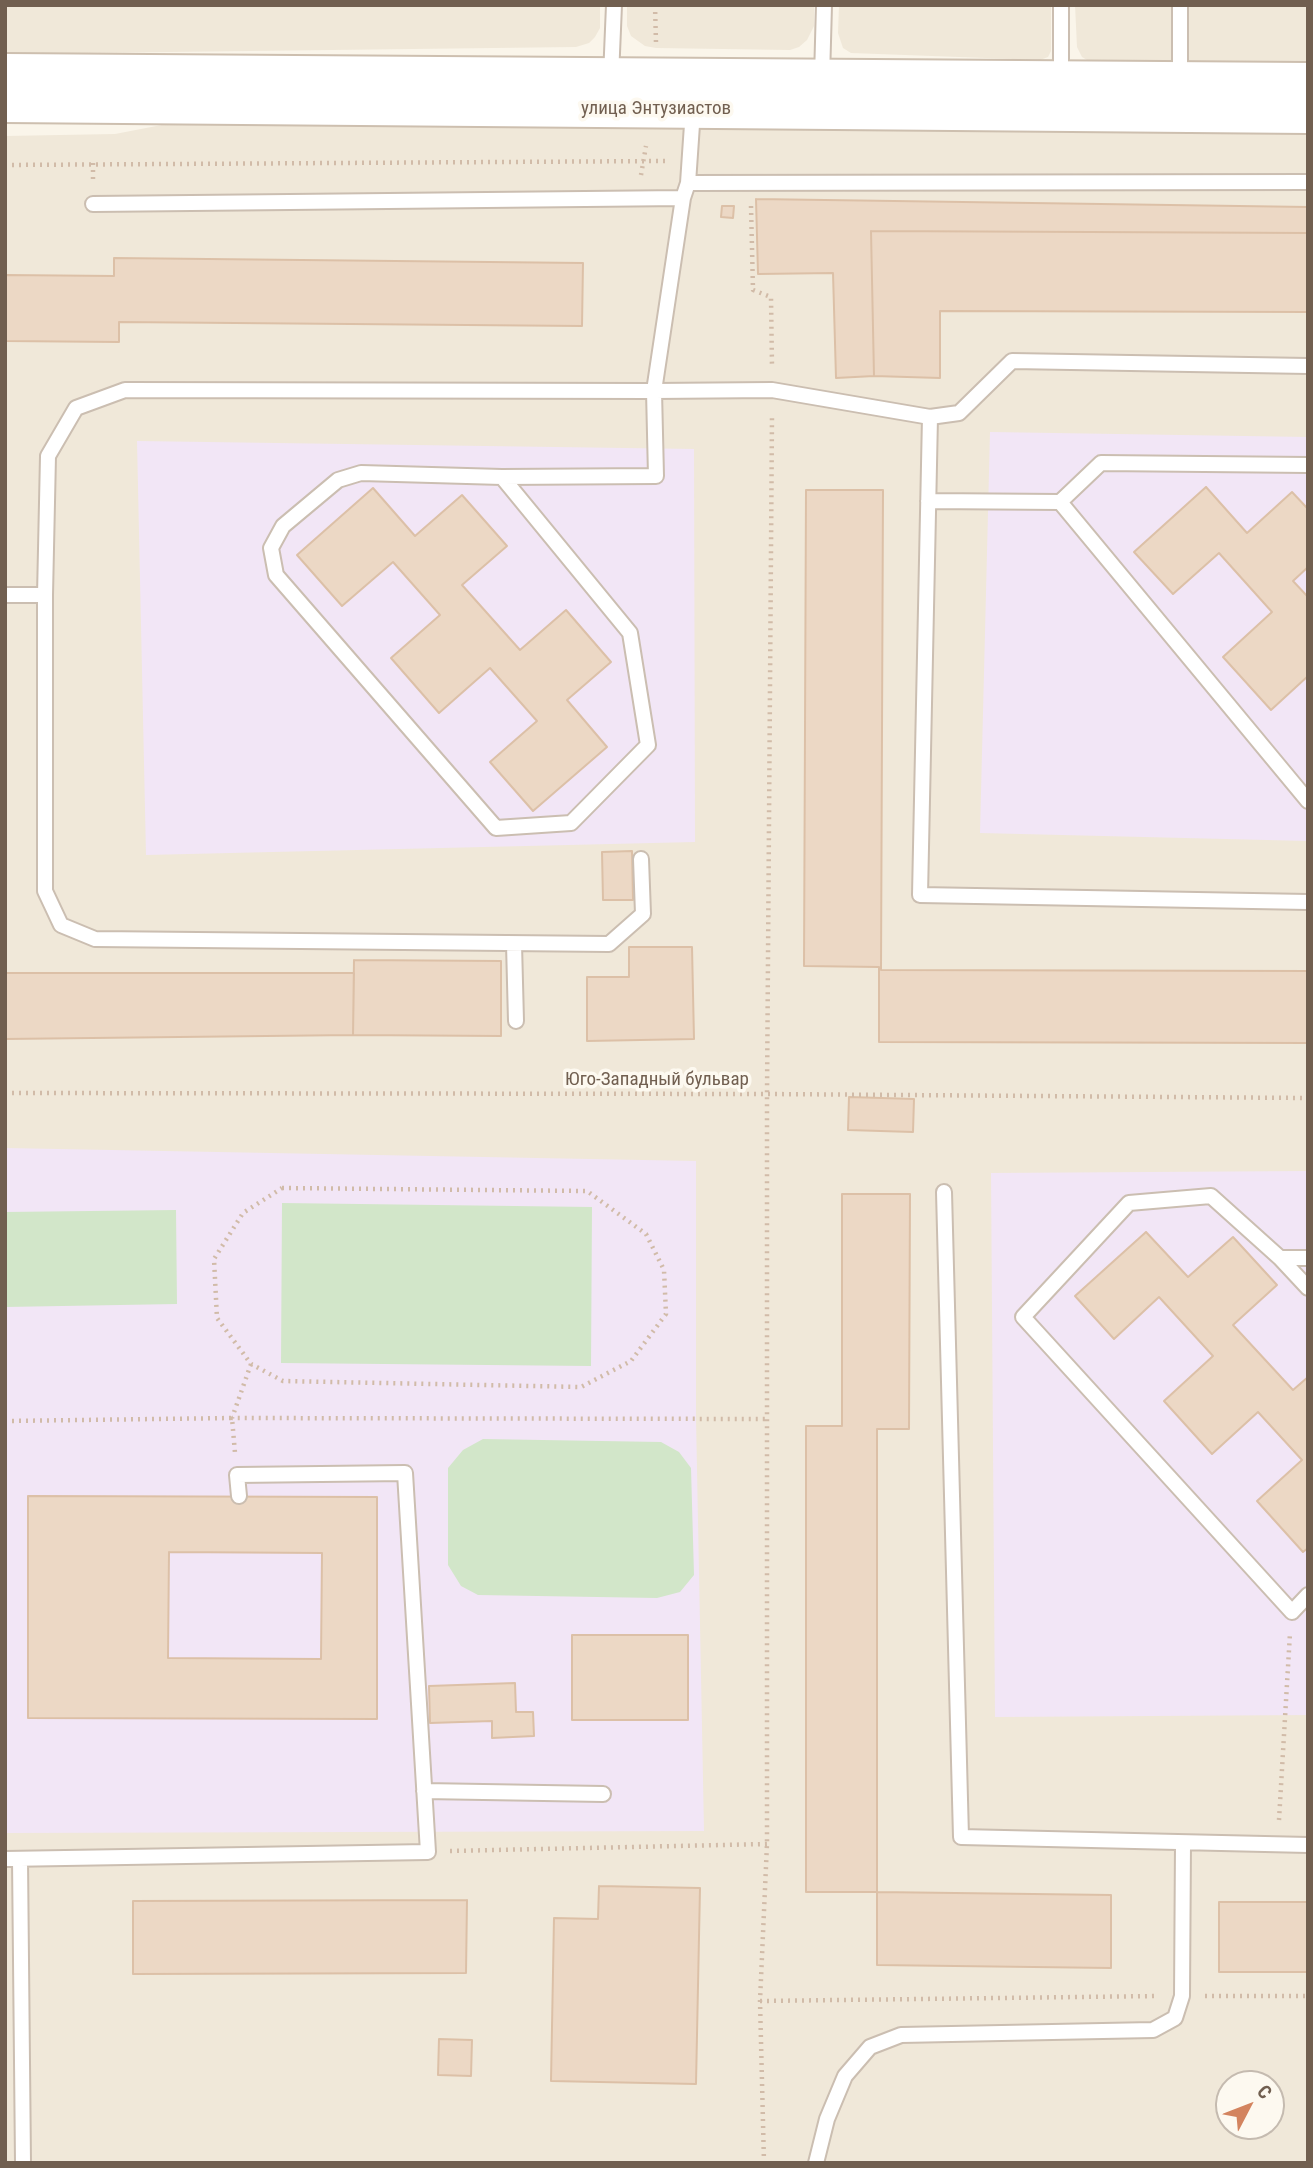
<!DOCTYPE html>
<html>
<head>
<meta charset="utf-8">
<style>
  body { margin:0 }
  #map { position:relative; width:1313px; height:2168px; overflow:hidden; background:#faf5ea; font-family:"Roboto Condensed",sans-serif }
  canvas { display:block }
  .frame { position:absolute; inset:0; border:7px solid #715f50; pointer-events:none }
  .north { position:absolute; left:1215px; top:2070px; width:70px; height:70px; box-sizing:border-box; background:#fdf9f0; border:2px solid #c5bbb0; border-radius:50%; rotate:48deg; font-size:19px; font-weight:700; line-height:28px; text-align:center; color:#715f50 }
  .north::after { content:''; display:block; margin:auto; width:24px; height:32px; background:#d3845f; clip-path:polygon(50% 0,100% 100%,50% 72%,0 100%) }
</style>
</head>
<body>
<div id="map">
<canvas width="1313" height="2168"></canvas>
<div class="frame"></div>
<div class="north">С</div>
</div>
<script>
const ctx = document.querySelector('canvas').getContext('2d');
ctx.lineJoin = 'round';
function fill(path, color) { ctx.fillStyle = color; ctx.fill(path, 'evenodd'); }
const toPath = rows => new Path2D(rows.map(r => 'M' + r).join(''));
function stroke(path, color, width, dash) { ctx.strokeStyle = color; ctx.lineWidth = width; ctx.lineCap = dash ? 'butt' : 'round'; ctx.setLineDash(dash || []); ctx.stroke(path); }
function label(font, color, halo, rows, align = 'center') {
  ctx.font = font + ' "Roboto Condensed",sans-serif'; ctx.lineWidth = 7; ctx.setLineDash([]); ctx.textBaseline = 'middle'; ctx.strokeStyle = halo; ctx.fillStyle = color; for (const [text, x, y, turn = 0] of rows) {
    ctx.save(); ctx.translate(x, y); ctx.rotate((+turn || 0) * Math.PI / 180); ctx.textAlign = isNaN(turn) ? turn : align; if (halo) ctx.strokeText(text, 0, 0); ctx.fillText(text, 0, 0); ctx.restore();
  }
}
fill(toPath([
  [5,5,600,5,600,28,595,37,589,43,576,47,5,54],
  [627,5,814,5,814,26,807,40,799,47,790,50,656,48,645,46,631,36,627,26],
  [839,5,1051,5,1051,51,1048,57,1040,60,851,53,843,48,838,33],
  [1075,5,1308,5,1308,63,1092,63,1082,57,1077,47],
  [172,123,1308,129,1308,2163,5,2163,5,136,115,134],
  [1229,2084,1271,2084,1271,2126,1229,2126]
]), '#f0e8d9');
fill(toPath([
  [990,432,1308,437,1308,841,980,833],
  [137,441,694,449,695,842,146,855],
  [5,1148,696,1161,696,1418,704,1831,5,1833],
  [1308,1171,1308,1715,995,1717,991,1173]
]), '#f2e6f6');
fill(toPath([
  [282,1203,592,1207,591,1366,281,1363],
  [176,1210,177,1304,5,1307,5,1212],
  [483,1439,661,1442,679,1452,691,1468,694,1575,680,1592,657,1598,478,1595,461,1586,448,1565,448,1468,463,1450]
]), '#d2e6c9');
const building = toPath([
  [756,199,1308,207,1308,233,871,231,874,376,836,378,833,273,758,274,756,199],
  [722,206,734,206,733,218,721,217,722,206],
  [871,231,1308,233,1308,312,940,311,940,378,874,376,871,231],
  [114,258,583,263,582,326,119,322,119,342,5,341,5,275,114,276,114,258],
  [1206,487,1247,533,1292,492,1308,509,1308,567,1293,581,1308,597,1308,676,1271,710,1223,657,1272,612,1219,553,1173,594,1134,552,1206,487],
  [373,488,415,536,462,495,507,546,462,585,520,650,566,610,611,662,567,700,607,747,533,811,490,762,537,721,490,668,439,713,391,658,440,615,393,562,342,606,297,555,373,488],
  [806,490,883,490,881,970,1308,971,1308,1043,879,1042,879,967,804,966,806,490],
  [632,851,633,900,603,900,602,852,632,851],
  [629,947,692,947,694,1039,587,1041,587,977,629,977,629,947],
  [354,960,501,961,501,1036,353,1035,354,960],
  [5,973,354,973,353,1035,5,1039,5,973],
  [849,1097,914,1099,913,1132,848,1130,849,1097],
  [842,1194,910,1194,909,1429,877,1429,877,1892,806,1892,806,1426,842,1426,842,1194],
  [1146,1232,1188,1277,1233,1237,1277,1285,1233,1325,1293,1390,1308,1377,1308,1548,1303,1552,1257,1501,1302,1460,1258,1412,1212,1454,1164,1401,1213,1356,1159,1297,1114,1339,1075,1296,1146,1232],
  [28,1496,377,1497,377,1719,28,1718,28,1496],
  [169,1552,322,1553,321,1659,168,1658,169,1552],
  [572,1635,688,1635,688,1720,572,1720,572,1635],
  [515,1683,516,1712,533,1712,534,1736,492,1738,492,1721,430,1723,429,1686,515,1683],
  [599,1886,700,1888,696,2084,551,2081,554,1918,598,1919,599,1886],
  [877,1892,1111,1895,1111,1968,877,1965,877,1892],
  [467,1900,466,1973,133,1974,133,1901,467,1900],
  [1219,1902,1308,1902,1308,1972,1219,1972,1219,1902],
  [439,2039,472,2040,471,2076,438,2075,439,2039]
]);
fill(building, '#ecd8c5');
stroke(building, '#dcc0a7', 2);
const service = toPath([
  [1061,5,1061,77],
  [1180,5,1180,80],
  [611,77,614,5],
  [822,78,824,5],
  [688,183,1308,182],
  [93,204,683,198],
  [930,417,920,895,1308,902],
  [502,477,630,633,648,745,571,823,496,828,276,575,271,548,283,526,338,480,361,473,502,477,656,476,654,391,772,390,930,417,959,413,1012,361,1308,366],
  [928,501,1060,502,1101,463,1308,465],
  [1060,502,1308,801],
  [5,595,45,595],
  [641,859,643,914,609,944,95,939,61,925,45,891,45,595,48,456,76,408,125,390,654,391,683,198,688,183,693,110],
  [514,944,516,1021],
  [944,1192,961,1837,1308,1845],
  [1280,1258,1308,1258],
  [1308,1288,1280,1258,1211,1196,1129,1203,1023,1317,1292,1612,1308,1595],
  [424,1791,603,1794],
  [5,1859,428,1852,405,1473,237,1475,239,1496],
  [20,1859,23,2163],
  [816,2163,827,2119,845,2076,870,2047,901,2035,1153,2030,1175,2018,1182,1996,1183,1843]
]);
const secondary = toPath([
  [5,73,1308,82],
  [5,103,1308,114]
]);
stroke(service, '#cbbeb1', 18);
stroke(secondary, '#cdbfaf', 42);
stroke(toPath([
  [655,5,656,43],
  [5,165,666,161],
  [641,175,646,146],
  [93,179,93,163],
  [751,206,753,290,771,297,772,367],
  [5,1093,767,1094,1308,1098],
  [282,1188,587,1191,646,1234,664,1270,666,1314,631,1361,581,1387,283,1381,251,1364,217,1318,214,1259,243,1213,282,1188],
  [251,1364,232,1418,766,1419],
  [5,1421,232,1418,235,1453],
  [1279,1820,1290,1633],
  [450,1851,767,1844],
  [1205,1996,1308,1996],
  [760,2001,1158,1996],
  [764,2163,760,2001,767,1844,767,1094,772,414]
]), '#d1bba8', 4.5, [2, 5]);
stroke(service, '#fff', 14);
stroke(secondary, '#fff', 38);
label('19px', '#715f50', '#fdf9f0', [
  ["улица Энтузиастов",656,109],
  ["Юго-Западный бульвар",657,1080]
]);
</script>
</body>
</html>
